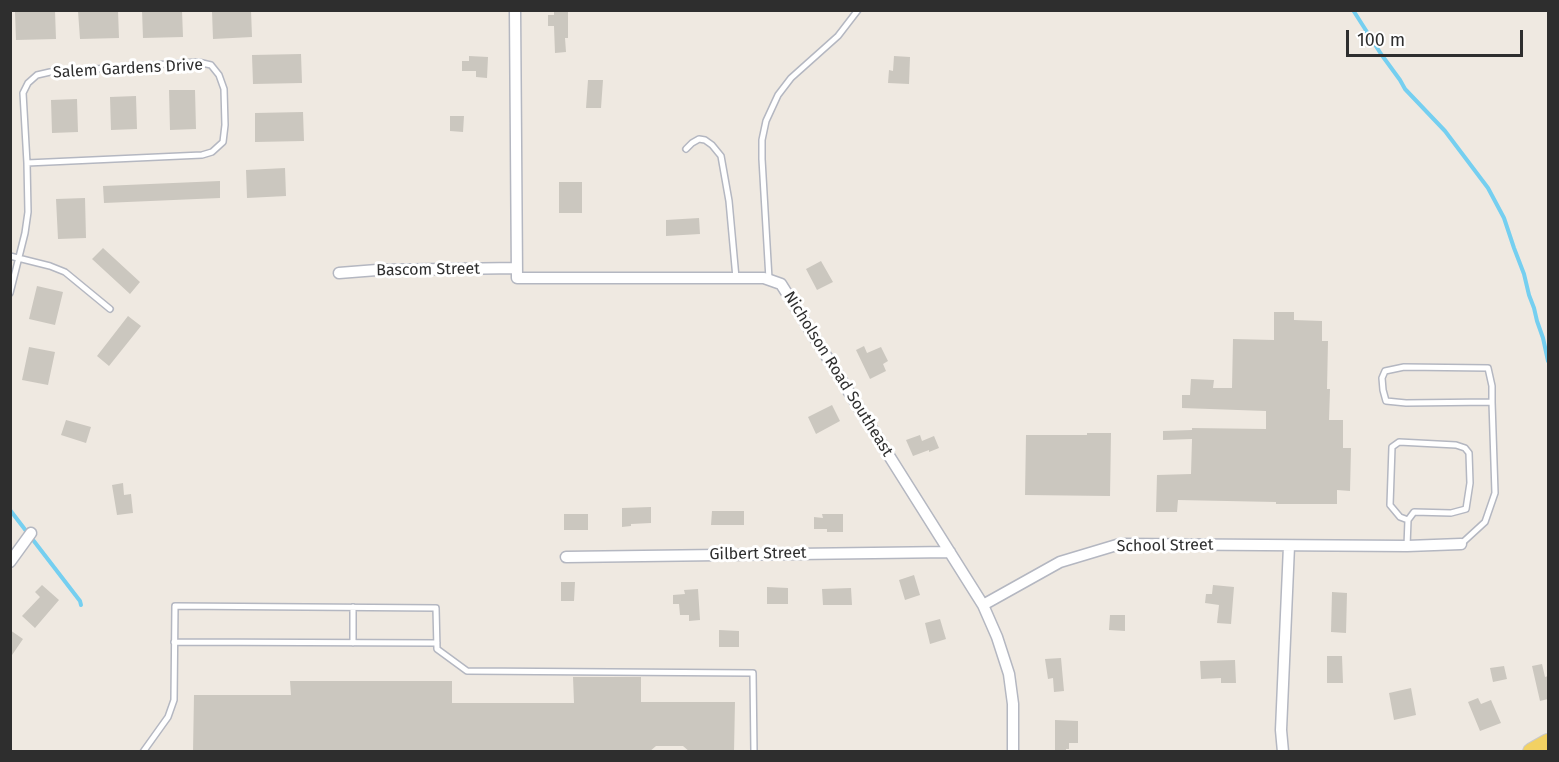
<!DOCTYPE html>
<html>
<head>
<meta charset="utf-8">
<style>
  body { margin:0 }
  #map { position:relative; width:1559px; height:762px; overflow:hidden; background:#efe9e1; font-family:"Fira Sans",sans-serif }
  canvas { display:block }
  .frame { position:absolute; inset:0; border:12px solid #2e2e2e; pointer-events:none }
  .scale { position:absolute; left:1346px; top:30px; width:177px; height:27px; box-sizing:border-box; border:3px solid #2e2e2e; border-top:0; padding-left:8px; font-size:18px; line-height:21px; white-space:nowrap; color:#2e2e2e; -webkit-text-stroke:4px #fff; paint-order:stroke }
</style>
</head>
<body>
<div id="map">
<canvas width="1559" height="762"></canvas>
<div class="frame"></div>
<div class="scale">100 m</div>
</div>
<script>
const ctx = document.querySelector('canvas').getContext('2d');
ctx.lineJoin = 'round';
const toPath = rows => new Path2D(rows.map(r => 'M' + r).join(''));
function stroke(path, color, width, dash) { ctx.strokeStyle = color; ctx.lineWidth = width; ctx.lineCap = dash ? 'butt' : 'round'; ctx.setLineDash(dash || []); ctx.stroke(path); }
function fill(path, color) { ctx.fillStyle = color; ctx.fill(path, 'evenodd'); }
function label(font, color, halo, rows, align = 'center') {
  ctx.font = font + ' "Fira Sans",sans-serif'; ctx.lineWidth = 6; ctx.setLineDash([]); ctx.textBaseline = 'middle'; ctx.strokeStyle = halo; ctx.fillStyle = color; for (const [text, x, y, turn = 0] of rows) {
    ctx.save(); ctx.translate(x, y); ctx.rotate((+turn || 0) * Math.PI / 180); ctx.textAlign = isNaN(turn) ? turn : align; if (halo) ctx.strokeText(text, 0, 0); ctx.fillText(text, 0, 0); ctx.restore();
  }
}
stroke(toPath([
  [1353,10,1381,54,1400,80,1405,89,1445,131,1488,188,1504,218,1514,248,1524,274,1529,295,1534,308,1537,321,1543,338,1548,361],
  [10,510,80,601,81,605]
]), '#75cff0', 4);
fill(toPath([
  [94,10,118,10,119,38,80,39,78,11],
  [142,10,182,10,183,37,143,38],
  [251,10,252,37,213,39,212,11],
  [554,10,568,10,568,38,565,38,566,52,555,53,554,26,548,26,548,15,554,15],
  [55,11,56,39,16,40,15,12],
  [301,54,302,83,253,84,252,55],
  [469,56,488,57,487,78,476,77,476,71,462,71,462,61,469,61],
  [894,56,910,57,909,84,888,83,889,70,893,71],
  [588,80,603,80,601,108,586,108],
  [169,90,195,90,196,129,170,130],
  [136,96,137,129,111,130,110,97],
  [77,99,78,132,52,133,51,100],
  [303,112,304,141,255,142,255,113],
  [450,116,464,116,463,132,450,131],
  [285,168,286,196,247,198,246,170],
  [220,181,220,198,104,203,103,186],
  [559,182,582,182,582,213,559,213],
  [85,198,86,238,58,239,56,199],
  [699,218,700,234,666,236,666,220],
  [103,248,140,282,130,294,92,259],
  [821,261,833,282,817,290,806,269],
  [37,286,63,292,55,325,29,319],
  [1274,312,1294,312,1294,320,1322,321,1322,341,1328,341,1327,389,1330,389,1329,420,1343,420,1343,448,1351,448,1350,491,1337,490,1337,504,1276,504,1276,502,1178,500,1177,512,1156,512,1157,475,1191,474,1192,439,1163,440,1163,431,1192,430,1192,428,1266,429,1266,411,1182,408,1182,395,1190,395,1191,379,1214,380,1213,388,1232,388,1233,339,1274,340],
  [128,316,141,326,109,366,97,356],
  [864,346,867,353,881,347,888,361,883,364,886,371,870,379,856,350],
  [29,347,55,352,48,385,22,380],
  [832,405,840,421,816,434,808,417],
  [66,420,91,427,86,443,61,435],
  [1087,433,1111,433,1110,496,1025,495,1026,435,1087,435],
  [920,435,922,441,934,436,939,448,929,452,929,450,913,456,906,440],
  [123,483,124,495,131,494,133,513,117,515,112,485],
  [651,507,651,523,631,524,631,526,622,527,622,508],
  [712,511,744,511,744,525,711,525],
  [564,514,588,514,588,530,564,530],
  [822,514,843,514,843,532,827,532,827,529,814,529,814,517,823,518],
  [914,575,920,595,905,600,899,580],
  [561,582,575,582,574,601,561,601],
  [42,585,59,600,35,628,22,616,40,597,35,592],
  [1213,585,1234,587,1231,624,1217,623,1219,605,1205,603,1206,594,1212,594],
  [767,587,788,588,788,604,767,604],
  [851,588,852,605,823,605,822,589],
  [698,589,700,620,689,621,689,615,680,615,679,604,673,604,673,595,685,594,684,590],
  [1332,592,1347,593,1346,633,1331,632],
  [1110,615,1125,615,1125,631,1109,630],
  [940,619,946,639,930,644,925,623],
  [10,630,23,639,10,658],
  [719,630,739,631,739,647,719,647],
  [1327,656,1342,656,1343,683,1327,683],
  [1061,658,1064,691,1054,692,1053,678,1048,679,1045,659],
  [1235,660,1236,683,1221,683,1221,678,1201,679,1200,661],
  [1542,664,1545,677,1548,676,1548,699,1540,701,1532,666],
  [1504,666,1507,679,1493,682,1490,668],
  [573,677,641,677,641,702,735,702,734,752,690,752,683,746,656,746,649,752,193,752,194,695,291,695,290,681,452,681,452,703,574,703],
  [1411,688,1416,715,1394,720,1389,693],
  [1478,698,1481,704,1491,700,1501,723,1480,731,1468,702],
  [1055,720,1078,721,1078,743,1069,743,1069,749,1066,749,1066,752,1055,752]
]), '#cbc7bf');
const lane = toPath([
  [198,62,211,65,219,75,224,89,225,125,223,142,212,152,202,155,27,163,23,93,28,83,37,75,50,72,198,62],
  [686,149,692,143,699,139,705,140,712,145,721,156,729,201,736,278],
  [10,256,50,266,65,272,110,309],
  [769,279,762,159,762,140,766,121,778,95,791,78,838,36,858,10],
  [10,293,25,233,28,212,27,163],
  [1461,544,1485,522,1495,493,1492,402,1492,386,1488,368,1404,367,1385,371,1382,378,1383,390,1386,401,1406,403,1492,402],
  [1407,546,1408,520,1414,512,1451,513,1466,509,1470,483,1469,453,1465,448,1456,445,1399,442,1392,447,1390,505,1400,517,1408,520],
  [353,607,353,643],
  [174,642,437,643],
  [143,752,168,717,174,700,175,606,436,608,437,649,467,671,753,673,754,752]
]);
const street = toPath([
  [515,10,517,278,764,278,781,284,983,605,997,637,1009,674,1013,704,1013,752],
  [339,273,377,270,517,268],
  [566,557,950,552],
  [10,562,31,533],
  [983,605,1060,562,1120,544,1407,546,1461,544],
  [1283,752,1281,730,1289,546]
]);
const primary = toPath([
  [1532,752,1548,743]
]);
stroke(lane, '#b4b7c1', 8);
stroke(street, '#b4b7c1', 13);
stroke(primary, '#c9c9c9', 20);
stroke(lane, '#fff', 5);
stroke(street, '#fff', 10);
stroke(primary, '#f2d163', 18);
label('16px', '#2e2e2e', '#fff', [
  ["Salem Gardens Drive",128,69,-3],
  ["Bascom Street",428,270,-1],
  ["Nicholson Road Southeast",838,374,58],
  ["School Street",1165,546,-1],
  ["Gilbert Street",758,554,-1]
]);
</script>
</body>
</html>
